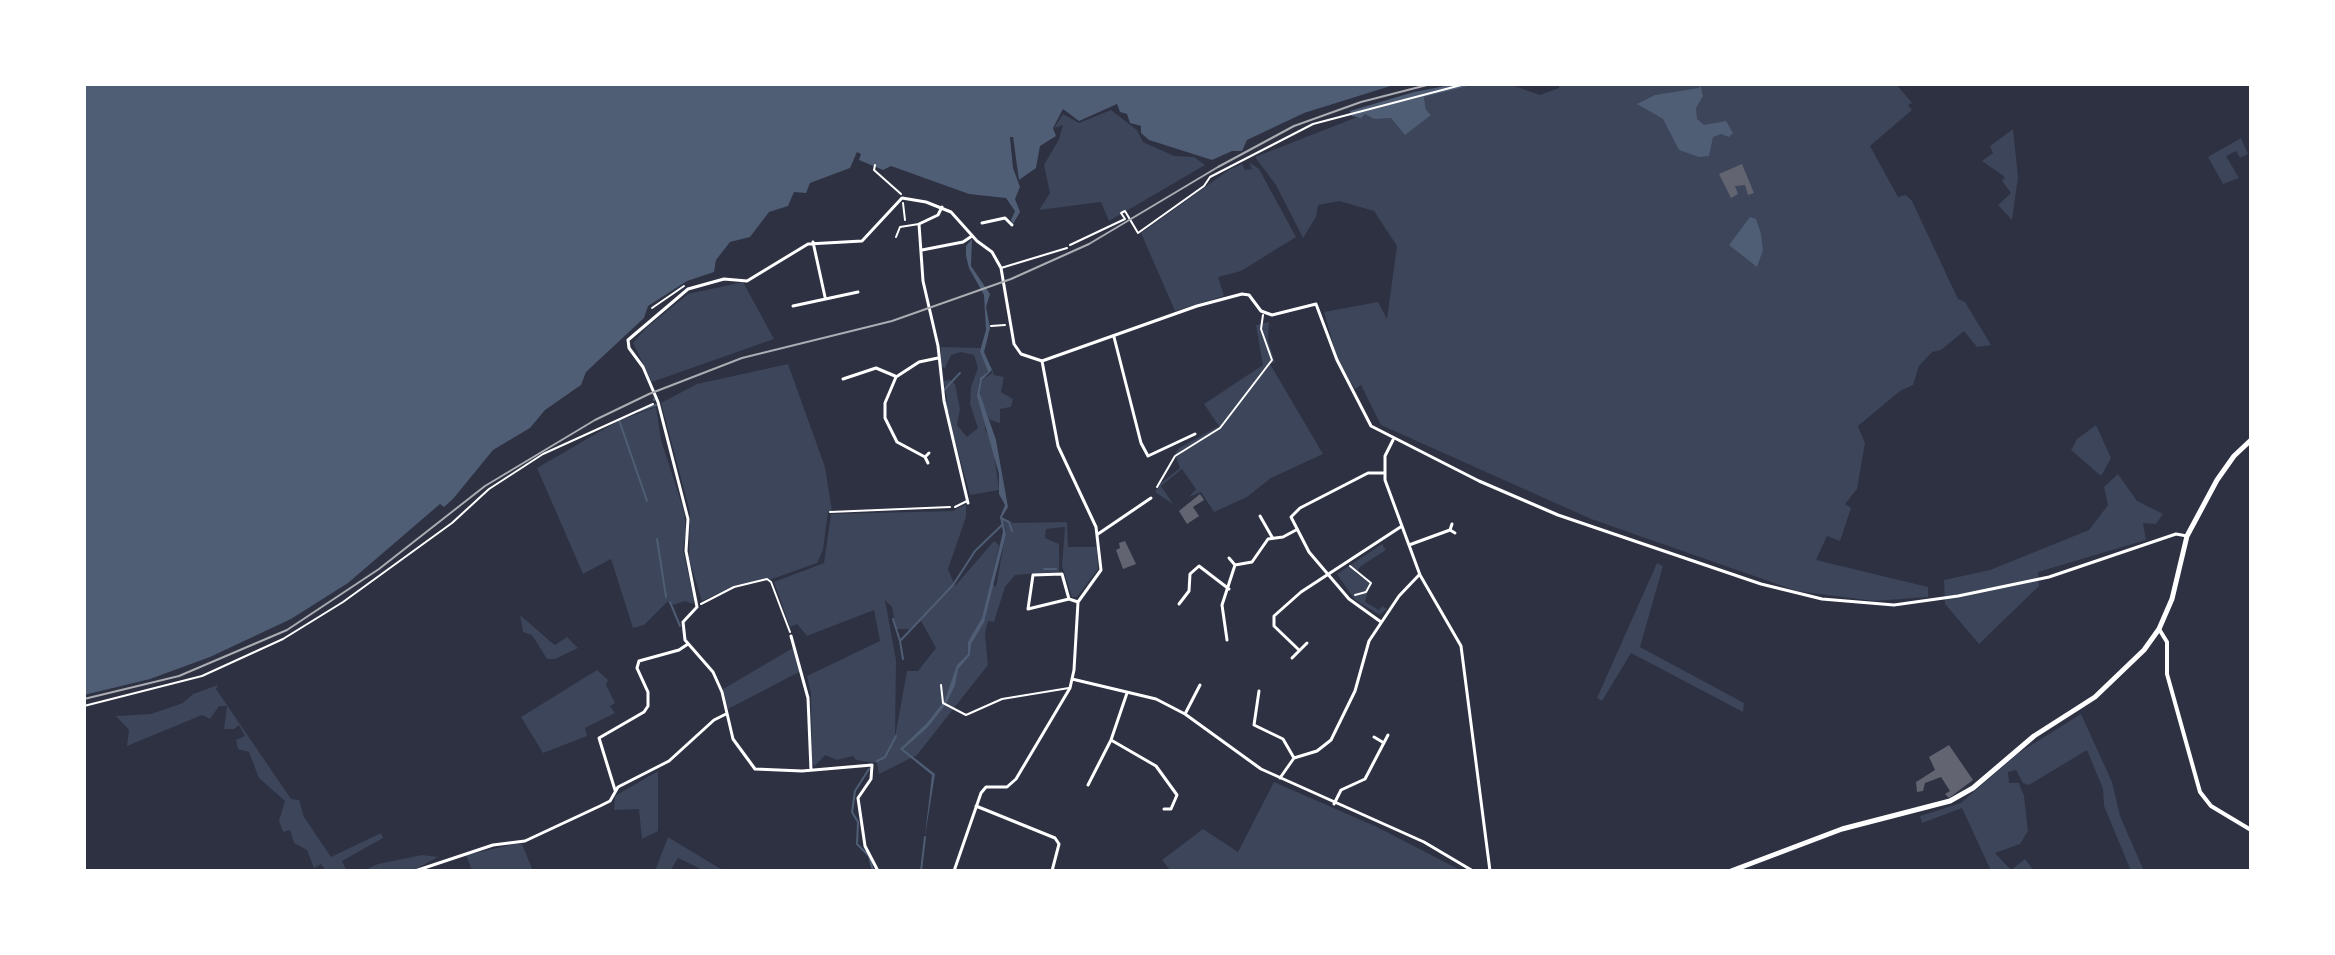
<!DOCTYPE html>
<html>
<head>
<meta charset="utf-8">
<style>
  body { margin:0 }
  #map { position:relative; width:2335px; height:955px; overflow:hidden; background:#2d3142; font-family:Commissioner,sans-serif }
  canvas { display:block }
  .frame { position:absolute; inset:0; border:86px solid #fff; pointer-events:none }
</style>
</head>
<body>
<div id="map">
<canvas width="2335" height="955"></canvas>
<div class="frame"></div>
</div>
<script>
const ctx = document.querySelector('canvas').getContext('2d');
ctx.lineJoin = 'round';
function fill(path, color) { ctx.fillStyle = color; ctx.fill(path, 'evenodd'); }
const toPath = rows => new Path2D(rows.map(r => 'M' + r).join(''));
function stroke(path, color, width, dash) { ctx.strokeStyle = color; ctx.lineWidth = width; ctx.lineCap = dash ? 'butt' : 'round'; ctx.setLineDash(dash || []); ctx.stroke(path); }
fill(toPath([
  [1477,84,1509,84,1540,95,1559,88,1559,84,1896,84,1912,103,1908,105,1912,110,1870,146,1898,197,1906,195,1912,201,1958,299,1965,302,1991,345,1977,347,1964,331,1941,350,1932,352,1919,366,1913,385,1900,391,1858,426,1865,443,1857,489,1845,504,1851,508,1840,541,1827,536,1816,560,1928,587,1928,597,1874,601,1797,591,1591,519,1381,425,1361,385,1355,389,1338,361,1324,312,1378,302,1387,319,1397,246,1374,211,1339,201,1318,205,1316,217,1303,238,1276,185,1255,157,1365,114,1391,118,1405,134,1426,110,1424,97],
  [1111,110,1137,130,1143,142,1174,156,1194,157,1205,165,1109,221,1101,202,1039,210,1050,193,1044,165,1059,139,1063,125,1054,128,1063,114,1079,123],
  [2013,129,2018,177,2012,220,1998,205,2011,193,2002,181,2005,177,1982,161,1993,153,1990,146],
  [2241,138,2248,154,2240,158,2236,151,2226,156,2239,178,2223,184,2208,157],
  [1249,162,1259,169,1296,237,1241,271,1218,277,1224,296,1175,311,1141,233,1229,170,1242,164,1245,170,1252,169],
  [743,282,774,339,652,382,633,343,647,327,688,294],
  [1269,322,1268,341,1275,362,1270,364,1323,454,1271,478,1247,497,1214,512,1201,492,1189,497,1196,489,1182,469,1161,486,1173,504,1155,492,1161,483,1180,468,1175,454,1179,448,1219,426,1204,404,1263,365,1256,325],
  [941,347,980,348,988,372,979,380,978,400,985,414,985,430,992,439,999,490,970,495,951,426,944,381,950,380,955,384,960,409,957,425,967,437,978,428,970,404,971,387,978,368,974,355,961,352,951,355,945,368,941,367],
  [788,364,825,467,832,511,828,512,823,550,817,563,772,579,736,585,702,601,689,559,690,512,661,403,697,384],
  [991,366,994,375,1004,377,1001,392,1013,399,1011,407,1000,409,1000,423,990,420,980,398,982,380,992,373],
  [656,407,661,440,684,511,686,532,683,550,694,600,693,604,685,601,673,605,670,601,666,603,644,625,633,628,611,559,583,574,537,468,618,421],
  [2096,425,2111,458,2101,476,2071,450,2077,439],
  [2118,474,2137,501,2163,514,2156,524,2143,523,2146,540,2038,572,2039,586,1979,644,1945,604,1944,580,1990,570,2089,530,2108,505,2104,487],
  [966,504,966,517,948,569,955,586,994,541,999,545,991,583,996,587,1006,531,1002,518,1013,523,1067,522,1068,547,1097,547,1098,569,1077,597,1072,597,1062,566,1065,527,1046,529,1045,538,1059,544,1059,572,1015,575,1005,587,994,622,988,621,985,634,988,665,917,755,879,774,877,763,856,760,853,756,837,760,825,755,815,766,812,763,811,694,807,676,880,641,874,610,807,636,797,624,790,627,774,582,824,563,831,514,953,511],
  [885,600,892,607,896,629,909,629,921,621,936,648,918,671,907,671,895,737,896,660],
  [1382,544,1386,550,1361,566,1356,573,1370,583,1365,602,1379,610,1382,606,1387,609,1380,615,1355,600,1337,574],
  [1657,563,1663,566,1640,647,1744,703,1743,712,1631,653,1602,701,1597,698],
  [520,615,551,642,555,645,567,637,578,648,555,659,547,659,532,635,523,632],
  [793,648,801,671,728,709,723,689],
  [597,670,608,680,606,685,615,703,610,706,615,713,585,728,587,736,543,753,521,717],
  [218,685,216,689,291,799,299,800,304,817,331,857,381,833,383,838,342,861,347,871,326,871,321,864,314,868,307,850,294,843,290,830,283,832,279,821,285,801,259,778,249,752,238,749,236,740,245,736,239,725,234,729,224,729,227,706,219,706,210,719,202,715,127,746,129,730,116,716,151,714,183,703,193,694],
  [2081,714,2112,782,2120,816,2144,871,2131,871,2104,806,2103,789,2087,750,2029,785,2023,783,2016,770,2008,772,2009,783,2019,783,2024,796,2028,831,2020,844,1995,853,2011,870,2025,859,2034,871,1991,871,1962,808,1922,823,1920,816,1961,803,2017,754],
  [658,771,658,831,642,839,639,809,614,810,615,796],
  [1274,782,1377,827,1462,871,1171,871,1162,860,1203,829,1238,852],
  [668,837,719,868,727,871,705,871,678,858,670,871,655,871],
  [515,844,522,844,533,871,472,871,466,855],
  [422,855,438,857,412,871,363,871,378,864]
]), '#3c4559');
fill(toPath([
  [84,84,1397,84,1304,113,1247,140,1242,151,1232,151,1212,160,1149,140,1141,133,1141,126,1130,123,1127,114,1120,112,1117,104,1079,121,1063,109,1053,128,1056,136,1040,146,1036,168,1019,180,1013,137,1010,137,1013,168,1020,187,1015,199,1020,212,1013,224,1011,220,1015,211,1006,198,969,194,891,166,883,170,859,160,861,154,857,152,850,168,810,183,806,193,794,192,788,206,769,212,750,237,730,242,716,260,714,272,687,281,648,306,644,318,586,372,581,385,545,410,530,428,493,450,453,499,444,507,440,504,348,583,291,619,210,657,150,679,84,695],
  [1456,84,1477,84,1424,97,1426,110,1431,115,1405,135,1391,118,1374,119,1365,114,1361,118,1352,116,1350,111,1414,92],
  [1700,84,1703,96,1696,108,1697,119,1704,125,1726,121,1733,133,1729,137,1721,134,1713,137,1709,156,1699,157,1679,150,1663,119,1637,104,1655,95,1699,88],
  [1750,217,1756,219,1761,234,1763,250,1757,267,1729,245],
  [972,239,971,266,990,294,986,307,990,328,984,352,992,370,982,380,980,394,996,440,1008,507,1002,517,1006,534,984,622,971,644,970,655,958,669,955,685,946,704,928,727,903,749,935,774,925,836,932,775,900,749,927,723,945,700,957,665,968,654,968,642,982,618,1003,532,1000,517,1005,505,999,494,999,474,977,396,980,378,988,372,980,351,986,330,984,295,969,268,966,256,966,246]
]), '#4f5d75');
stroke(toPath([
  [944,390,960,373],
  [654,399,654,400],
  [945,400,948,411],
  [639,411,656,405],
  [619,420,647,501],
  [1001,518,1009,522,1012,531],
  [657,539,666,597],
  [1044,569,1056,569],
  [670,602,680,626],
  [893,619,900,641],
  [903,659,900,641,953,585,975,551,1002,525],
  [877,761,885,757,896,736],
  [869,769,855,791,852,812,858,822,857,844,869,856,873,871],
  [921,871,925,837]
]), '#4f5d75', 2);
fill(toPath([
  [1742,164,1754,193,1748,195,1745,185,1735,186,1738,194,1731,198,1719,174],
  [1200,494,1204,500,1193,507,1199,516,1187,524,1179,511],
  [1125,541,1136,564,1123,569,1116,550,1120,548,1119,543],
  [1949,745,1973,780,1949,798,1945,794,1950,791,1941,777,1925,783,1923,791,1917,792,1916,782,1935,770,1929,757]
]), '#626471');
stroke(toPath([
  [875,165,874,170,901,194],
  [903,203,905,220],
  [1070,245,1125,219,1121,213,1125,211,1138,233,1204,186,1210,177,1313,124,1465,84],
  [652,308,684,286],
  [991,326,1005,325],
  [1157,487,1175,456,1220,428,1272,360,1261,329,1263,315],
  [830,512,950,507],
  [1350,566,1371,583,1366,592,1355,595],
  [701,604,734,587,767,579,771,582,790,632],
  [84,706,202,676,283,639,343,602,452,523,489,489,543,454,653,404]
]), '#fff', 2);
stroke(toPath([
  [896,237,900,227,919,224],
  [1001,268,1067,248],
  [955,507,967,501],
  [941,685,943,703,966,715,1002,699,1069,688]
]), '#fff', 2);
stroke(toPath([
  [942,207,938,215,919,224,923,281,938,346,944,401,968,503],
  [982,223,1005,218,1012,225],
  [813,242,825,297],
  [922,250,963,242,972,236],
  [793,306,858,292],
  [1114,337,1141,443,1148,456,1195,434],
  [1042,361,1197,306,1242,294,1249,295,1261,311,1272,315,1316,304,1337,360,1371,426,1479,481,1558,515,1761,584,1822,599,1894,605,1958,596,2049,577,2176,534,2187,536],
  [843,379,876,368,895,376],
  [1393,440,1385,456,1385,480,1420,575,1461,646,1490,871],
  [925,457,897,442,885,418,885,403,896,377,919,362,938,358],
  [928,463,925,457,929,453],
  [1260,516,1272,537],
  [1452,524,1450,530,1455,533],
  [1098,534,1151,498],
  [1409,545,1450,530],
  [1229,558,1235,565],
  [1069,599,1062,574,1033,575,1028,609,1069,599,1078,602],
  [1179,604,1189,591,1190,574,1199,566,1229,589],
  [1381,622,1349,599,1309,552,1291,517,1300,508,1368,473,1385,473],
  [791,636,808,698,811,770],
  [1227,640,1222,605,1235,565,1252,562,1268,539,1283,537,1296,530],
  [1299,650,1274,626,1274,616,1301,592,1402,526],
  [1292,658,1307,643],
  [1072,679,1156,699,1185,714,1261,769,1424,842,1473,871],
  [1259,691,1254,725,1283,739,1294,758],
  [1185,714,1200,685],
  [1374,737,1384,743],
  [1111,740,1156,766,1177,795,1171,809,1164,809],
  [1280,778,1294,758,1317,751,1331,740,1355,691,1369,641,1399,596,1419,575],
  [1088,785,1111,740,1127,693],
  [615,790,599,738,644,712,648,706,648,692,637,668,639,661,679,650,688,644],
  [1334,804,1341,790,1365,779,1388,735],
  [976,806,1055,838,1059,844,1052,871],
  [415,871,493,845,525,841,600,806,610,801,618,787,669,761,714,720,726,714],
  [878,871,865,846,858,798,871,779,872,765,802,771,755,769,733,739,722,692,713,672,685,640,683,622,697,607,686,551,688,519,658,402,643,367,629,348,628,340,688,289,724,279,747,281,808,244,862,241,902,198,926,202,951,212,977,241,992,252,1001,268,1014,344,1021,354,1042,361],
  [954,871,981,793,986,787,1007,787,1016,779,1070,688,1074,670,1078,602,1101,570,1096,527,1058,446,1042,361]
]), '#fff', 3);
stroke(toPath([
  [2159,629,2167,642,2167,674,2200,792,2211,806,2251,830]
]), '#fff', 4);
stroke(toPath([
  [1731,871,1842,829,1950,801,1973,788,2034,736,2095,697,2144,650,2159,629,2172,599,2187,536,2217,480,2234,456,2251,440]
]), '#fff', 5);
stroke(toPath([
  [84,699,179,676,287,630,379,569,485,486,595,420,649,394,742,358,892,321,1011,279,1089,244,1218,167,1294,126,1361,102,1431,84]
]), '#abadb3', 2);
</script>
</body>
</html>
